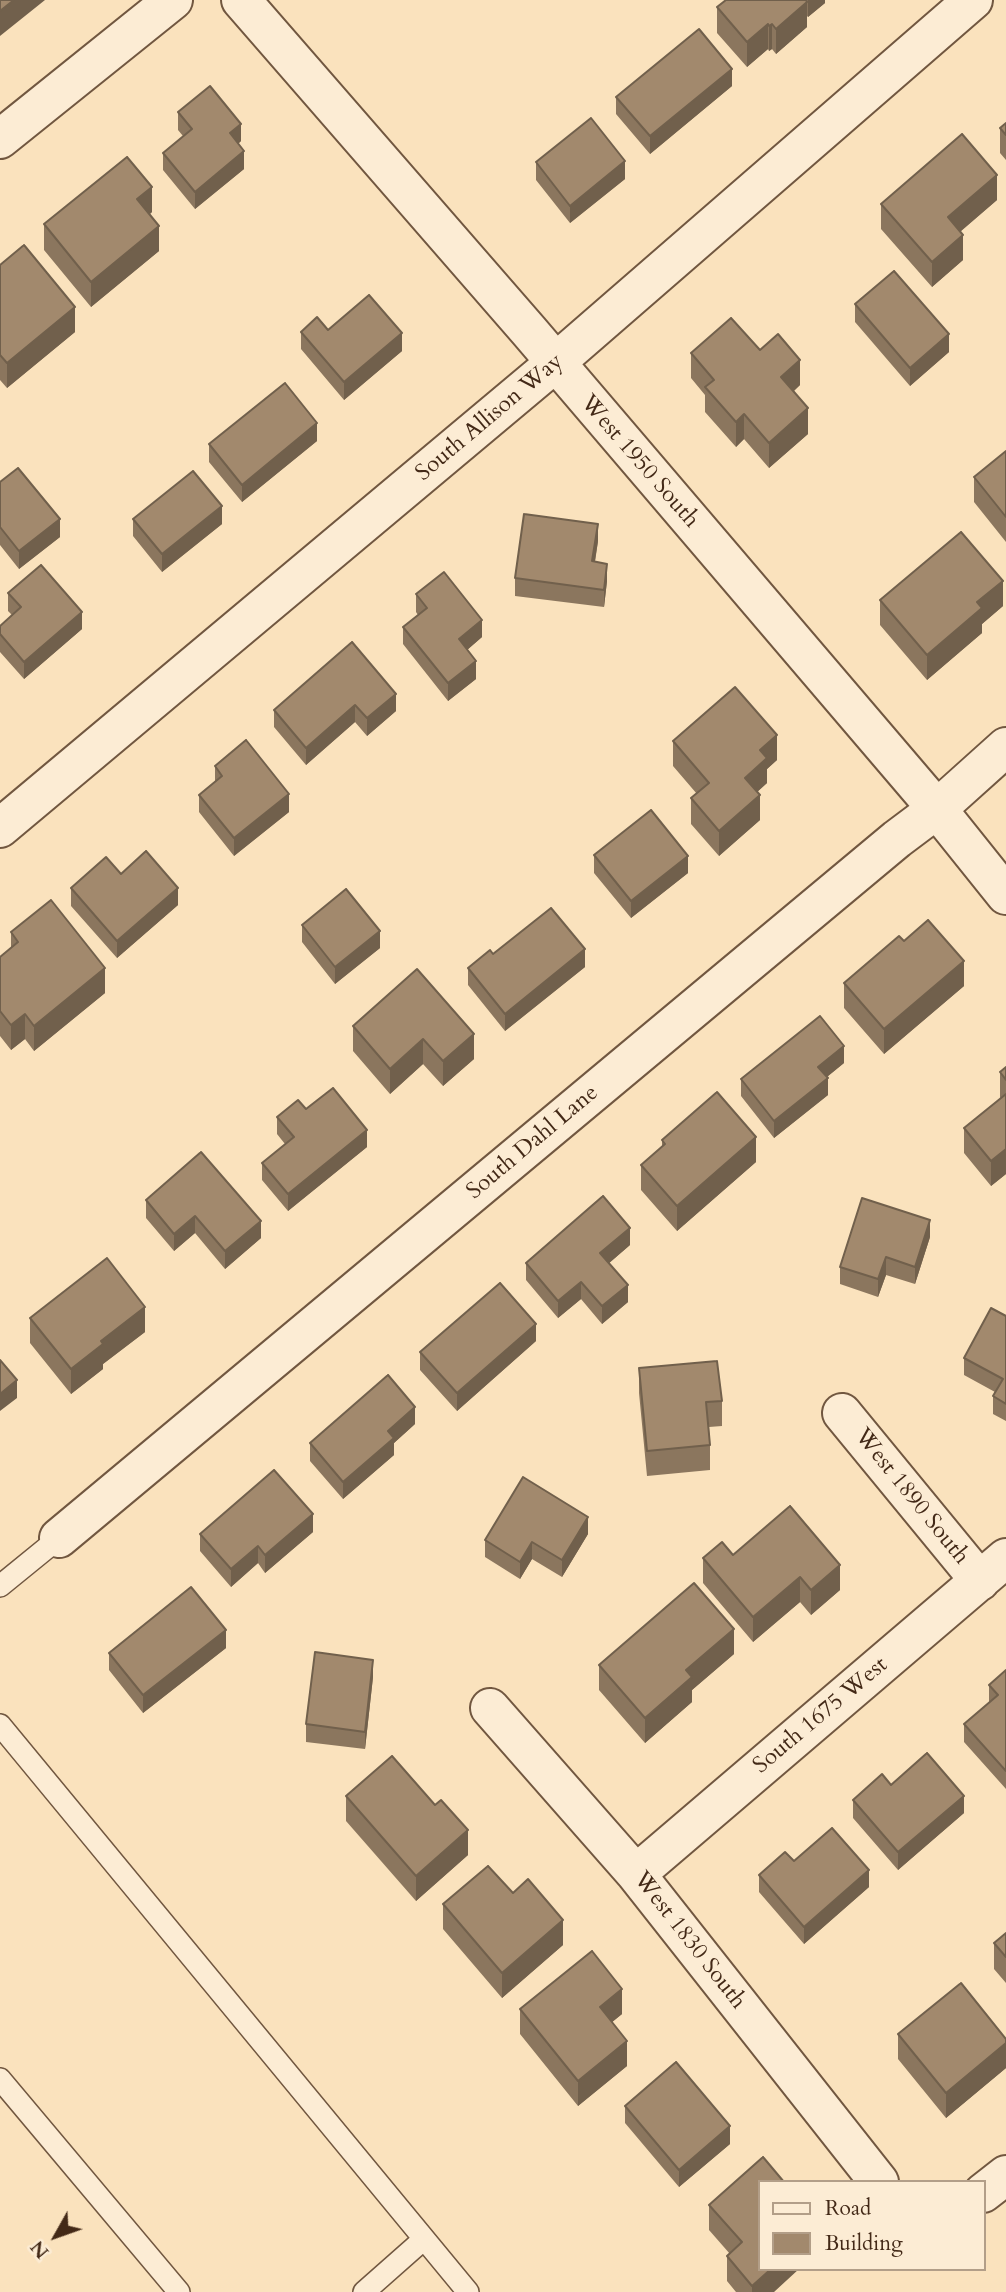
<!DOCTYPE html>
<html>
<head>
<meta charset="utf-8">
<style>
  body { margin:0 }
  #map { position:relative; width:1006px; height:2292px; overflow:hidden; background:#fae2bd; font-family:Cardo,serif }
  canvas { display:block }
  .legend { position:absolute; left:758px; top:2180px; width:228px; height:91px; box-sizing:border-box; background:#fcecd4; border:2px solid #b29e88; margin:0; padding:9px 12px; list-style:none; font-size:21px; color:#432917 }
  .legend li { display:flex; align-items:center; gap:14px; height:35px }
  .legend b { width:35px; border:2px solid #b29e88 }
  .north { position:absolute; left:21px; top:2201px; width:70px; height:70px; -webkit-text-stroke:5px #fcecd4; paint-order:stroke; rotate:230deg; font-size:19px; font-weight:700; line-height:28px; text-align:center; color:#432917 }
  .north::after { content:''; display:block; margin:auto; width:24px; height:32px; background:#432917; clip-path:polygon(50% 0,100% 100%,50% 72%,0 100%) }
</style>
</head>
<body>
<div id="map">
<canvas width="1006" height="2292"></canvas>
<ul class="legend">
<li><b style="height:9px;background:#fcecd4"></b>Road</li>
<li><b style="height:19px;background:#a2896d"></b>Building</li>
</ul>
<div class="north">N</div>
</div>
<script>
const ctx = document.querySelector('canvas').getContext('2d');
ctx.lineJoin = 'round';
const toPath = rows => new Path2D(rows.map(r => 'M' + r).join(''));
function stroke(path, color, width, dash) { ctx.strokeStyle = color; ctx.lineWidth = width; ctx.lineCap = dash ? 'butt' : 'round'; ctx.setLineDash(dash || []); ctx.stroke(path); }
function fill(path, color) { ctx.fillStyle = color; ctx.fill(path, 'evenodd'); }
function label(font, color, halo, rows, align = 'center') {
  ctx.font = font + ' Cardo,serif'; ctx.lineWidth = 5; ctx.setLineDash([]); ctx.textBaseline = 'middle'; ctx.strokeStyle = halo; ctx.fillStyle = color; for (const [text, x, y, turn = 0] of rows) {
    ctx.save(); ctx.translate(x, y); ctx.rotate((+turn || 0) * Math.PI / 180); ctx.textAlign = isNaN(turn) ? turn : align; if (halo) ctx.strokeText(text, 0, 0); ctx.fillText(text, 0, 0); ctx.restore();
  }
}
const service = toPath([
  [0,1586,59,1538],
  [0,1725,468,2292],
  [0,2079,179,2292],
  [364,2292,424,2239]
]);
const minor = toPath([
  [241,0,529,331,937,809,1006,895],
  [0,139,173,0],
  [0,828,555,363,973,0],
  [842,1413,980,1581],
  [59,1538,897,839,937,809,1006,747],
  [490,1708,636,1874,879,2182],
  [636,1874,1006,1558],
  [983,2193,1006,2175]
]);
stroke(service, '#715740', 24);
stroke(minor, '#715740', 42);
stroke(service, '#fcecd4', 21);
stroke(minor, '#fcecd4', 38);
fill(toPath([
  [726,0,825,0,825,3,808,17,807,16,807,27,776,54,772,49,769,51,768,49,747,67,717,33,717,7],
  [732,86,650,154,616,114,616,97],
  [178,112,241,141,238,144,244,169,195,209,163,170,163,153,183,136,178,130],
  [1006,123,1006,160,1000,153,1000,128],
  [536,162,625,179,570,223,536,180],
  [997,200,960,232,963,260,932,287,881,229,881,204],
  [152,212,150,214,159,251,91,307,44,250,44,224],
  [0,265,75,332,7,388,0,380],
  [855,304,949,352,910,386,855,322],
  [301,332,402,351,344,400,301,349],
  [760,350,800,385,794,391,808,434,769,468,744,439,736,447,705,412,705,395,691,378,691,353],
  [317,441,242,502,209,462,209,444],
  [1006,451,1006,542,974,502,974,477],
  [0,482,60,537,19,569,0,545],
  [133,519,222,524,162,572,133,536],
  [598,541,595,562,607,581,604,607,515,596,515,578],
  [8,593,82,629,24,679,0,652,0,626,12,615,8,611],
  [416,594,482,637,467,650,476,679,448,701,403,644,403,627,418,615,416,612],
  [880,600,1003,606,982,624,982,633,927,680,880,625],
  [352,642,396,711,367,736,355,722,306,765,274,727,274,710],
  [673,741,777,760,767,769,767,783,757,792,760,820,719,856,691,824,691,798,697,794,673,766],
  [215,766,289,812,234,856,199,812,199,795,215,782],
  [594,855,688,873,631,918,594,873],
  [121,874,178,905,117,958,71,906,71,888],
  [302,925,380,948,335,984,302,942],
  [11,932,105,993,34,1051,25,1039,11,1050,0,1036,0,957,11,949],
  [904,941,964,986,884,1054,844,1008,844,983],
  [585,967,505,1031,468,985,468,968],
  [353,1026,474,1034,474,1059,443,1086,423,1064,390,1094,353,1051],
  [844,1063,827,1077,828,1095,774,1138,741,1096,741,1079],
  [1006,1067,1006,1174,991,1186,964,1153,964,1128,1001,1099,1000,1097,1000,1072],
  [306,1109,367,1147,288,1211,262,1180,262,1163,285,1144,277,1134,277,1117],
  [662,1140,756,1162,677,1231,641,1190,641,1165,662,1148],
  [201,1152,261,1238,225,1269,195,1233,174,1251,146,1218,146,1200],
  [930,1237,915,1284,886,1275,878,1297,840,1284,840,1267],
  [630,1245,609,1263,628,1302,602,1324,581,1299,558,1318,526,1280,526,1263],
  [1006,1316,1006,1421,993,1414,993,1396,995,1392,964,1375,964,1358],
  [30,1318,145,1332,103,1364,103,1369,71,1394,30,1343],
  [536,1341,457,1411,420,1370,420,1352],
  [639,1368,722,1401,722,1426,709,1427,710,1445,710,1470,647,1476,639,1393],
  [415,1424,394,1443,394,1455,343,1499,310,1461,310,1443],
  [313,1532,265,1573,258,1563,231,1587,200,1551,200,1534],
  [588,1534,562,1577,532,1559,520,1579,485,1557,485,1540],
  [733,1555,840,1590,811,1615,800,1602,753,1642,703,1583,703,1558],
  [226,1648,143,1713,109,1670,109,1653],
  [734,1654,692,1690,692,1702,645,1743,599,1690,599,1665],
  [1006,1670,1006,1789,964,1742,964,1724,989,1702,989,1685],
  [373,1677,365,1749,306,1742,306,1724],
  [891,1785,964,1813,898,1870,853,1818,853,1800],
  [346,1796,468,1855,416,1901,346,1821],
  [794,1861,869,1887,804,1944,759,1892,759,1875],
  [513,1893,563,1945,502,1998,443,1929,443,1904],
  [1006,1933,1006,1983,994,1969,994,1943],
  [520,2009,622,2014,612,2022,627,2066,578,2106,520,2034],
  [898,2034,1006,2039,1006,2068,946,2118,898,2059],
  [625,2106,730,2144,679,2187,625,2123],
  [763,2157,774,2292,736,2292,727,2281,727,2256,730,2254,709,2230,709,2205]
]), '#8b765e');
fill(toPath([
  [14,0,45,0,0,36,0,11],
  [808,0,825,0,825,3,808,17],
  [807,2,807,27,776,54,776,29],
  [768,24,768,49,747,67,747,42],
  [772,24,772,49,769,51,769,26],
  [732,69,732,86,650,154,650,136],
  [241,124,241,141,230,151,230,133],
  [244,151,244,169,195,209,195,192],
  [625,161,625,179,570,223,570,206],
  [997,175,997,200,948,242,948,217],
  [152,187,152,212,137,224,137,199],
  [159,226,159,251,91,307,91,282],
  [963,235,963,260,932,287,932,262],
  [75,307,75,332,7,388,7,363],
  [402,333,402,351,344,400,344,382],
  [949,334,949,352,910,386,910,368],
  [800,360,800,385,781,402,781,377],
  [808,408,808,434,769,468,769,443],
  [744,414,744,439,736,447,736,422],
  [317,423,317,441,242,502,242,485],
  [222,506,222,524,162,572,162,554],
  [60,519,60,537,19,569,19,551],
  [598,524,598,541,592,579,592,561],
  [607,564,607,581,604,607,604,590],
  [1003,581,1003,606,982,624,982,633,927,680,927,655,977,602],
  [82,612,82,629,24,679,24,662],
  [482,620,482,637,459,657,459,639],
  [476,661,476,679,448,701,448,683],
  [396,694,396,711,367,736,367,718],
  [355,705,355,722,306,765,306,748],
  [777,735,777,760,767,769,767,783,745,803,745,778,760,750],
  [289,794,289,812,234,856,234,838],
  [760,795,760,820,719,856,719,831],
  [688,856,688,873,631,918,631,901],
  [178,888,178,905,117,958,117,941],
  [380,931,380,948,335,984,335,967],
  [585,949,585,967,505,1031,505,1014],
  [964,961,964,986,884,1054,884,1029],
  [105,968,105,993,34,1051,34,1026],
  [25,1014,25,1039,11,1050,11,1025],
  [474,1034,474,1059,443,1086,443,1061],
  [423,1039,423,1064,390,1094,390,1069],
  [844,1046,844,1063,818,1084,818,1067],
  [828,1078,828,1095,774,1138,774,1121],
  [367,1130,367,1147,288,1211,288,1194],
  [756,1137,756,1162,677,1231,677,1206],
  [1006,1149,1006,1174,991,1186,991,1161],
  [195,1216,195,1233,174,1251,174,1234],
  [930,1220,930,1237,915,1284,915,1267],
  [261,1221,261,1238,225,1269,225,1251],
  [630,1228,630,1245,600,1271,600,1253],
  [886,1257,886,1275,878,1297,878,1279],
  [581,1282,581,1299,558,1318,558,1301],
  [628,1285,628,1302,602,1324,602,1306],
  [145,1307,145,1332,103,1364,103,1369,71,1394,71,1369,101,1341],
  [536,1324,536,1341,457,1411,457,1393],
  [17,1380,17,1398,0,1411,0,1394],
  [415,1407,415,1424,394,1443,394,1455,343,1499,343,1482,388,1431],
  [313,1514,313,1532,265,1573,265,1555],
  [588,1517,588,1534,562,1577,562,1560],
  [532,1542,532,1559,520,1579,520,1562],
  [258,1546,258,1563,231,1587,231,1569],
  [840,1565,840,1590,811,1615,811,1590],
  [800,1577,800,1602,753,1642,753,1617],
  [734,1629,734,1654,692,1690,692,1702,645,1743,645,1718,686,1670],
  [226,1630,226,1648,143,1713,143,1695],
  [373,1660,373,1677,365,1749,365,1732],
  [964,1796,964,1813,898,1870,898,1852],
  [468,1830,468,1855,416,1901,416,1876],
  [869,1870,869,1887,804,1944,804,1927],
  [563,1920,563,1945,502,1998,502,1973],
  [622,1989,622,2014,600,2032,600,2007],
  [627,2041,627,2066,578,2106,578,2081],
  [1006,2043,1006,2068,946,2118,946,2093],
  [730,2126,730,2144,679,2187,679,2170],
  [771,2269,799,2269,774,2292,752,2292,752,2286]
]), '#71604c');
const building = toPath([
  [0,0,14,0,0,11,0,0],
  [726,0,806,0,807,2,776,29,772,24,769,26,768,24,747,42,717,7,726,0],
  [699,29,732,69,650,136,616,97,699,29],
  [210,86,241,124,230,133,244,151,195,192,163,153,192,129,178,112,210,86],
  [591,118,625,161,570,206,536,162,591,118],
  [1006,123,1006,135,1000,128,1006,123],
  [962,134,997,175,948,217,963,235,932,262,881,204,962,134],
  [127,157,152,187,137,199,159,226,91,282,44,224,127,157],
  [24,245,75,307,7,363,0,355,0,265,24,245],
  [894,271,949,334,910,368,855,304,894,271],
  [369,295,402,333,344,382,301,332,317,317,328,330,369,295],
  [731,318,760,350,778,334,800,360,781,377,808,408,769,443,744,414,736,422,705,387,714,380,691,353,731,318],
  [285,383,317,423,242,485,209,444,285,383],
  [1006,451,1006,517,974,477,1006,451],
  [18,468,60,519,19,551,0,527,0,482,18,468],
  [193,471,222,506,162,554,133,519,193,471],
  [524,514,598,524,592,561,607,564,604,590,515,578,524,514],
  [961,532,1003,581,977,602,982,608,927,655,880,600,961,532],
  [41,565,82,612,24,662,0,634,0,626,21,607,8,593,41,565],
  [444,572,482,620,459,639,476,661,448,683,403,627,427,608,416,594,444,572],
  [352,642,396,694,367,718,355,705,306,748,274,710,352,642],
  [735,687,777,735,760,750,767,758,745,778,760,795,719,831,691,798,709,783,673,741,735,687],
  [246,740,289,794,234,838,199,795,222,776,215,766,246,740],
  [651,810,688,856,631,901,594,855,651,810],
  [146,851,178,888,117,941,71,888,106,857,121,874,146,851],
  [346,889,380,931,335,967,302,925,346,889],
  [51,900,105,968,34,1026,25,1014,11,1025,0,1011,0,957,18,942,11,932,51,900],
  [551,908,585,949,505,1014,468,968,490,950,493,954,551,908],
  [928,920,964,961,884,1029,844,983,899,936,904,941,928,920],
  [417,969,474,1034,443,1061,423,1039,390,1069,353,1026,417,969],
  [820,1016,844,1046,818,1067,828,1078,774,1121,741,1079,820,1016],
  [1006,1067,1006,1080,1000,1072,1006,1067],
  [333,1088,367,1130,288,1194,262,1163,294,1137,277,1117,298,1100,306,1109,333,1088],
  [717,1092,756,1137,677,1206,641,1165,665,1144,662,1140,717,1092],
  [1006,1094,1006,1149,991,1161,964,1128,1006,1094],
  [201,1152,261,1221,225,1251,195,1216,174,1234,146,1200,201,1152],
  [603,1196,630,1228,600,1253,628,1285,602,1306,581,1282,558,1301,526,1263,603,1196],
  [862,1198,930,1220,915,1267,886,1257,878,1279,840,1267,862,1198],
  [107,1258,145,1307,101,1341,103,1344,71,1369,30,1318,107,1258],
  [500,1283,536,1324,457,1393,420,1352,500,1283],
  [991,1308,1006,1316,1006,1404,993,1396,1003,1379,964,1358,991,1308],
  [0,1360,17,1380,0,1394,0,1360],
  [717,1361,722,1401,706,1402,710,1445,647,1451,639,1368,717,1361],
  [388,1375,415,1407,388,1431,394,1438,343,1482,310,1443,388,1375],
  [274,1470,313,1514,265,1555,258,1546,231,1569,200,1534,274,1470],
  [523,1477,588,1517,562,1560,532,1542,520,1562,485,1540,523,1477],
  [790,1506,840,1565,811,1590,800,1577,753,1617,703,1558,722,1542,733,1555,790,1506],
  [694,1583,734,1629,686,1670,692,1677,645,1718,599,1665,694,1583],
  [191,1587,226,1630,143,1695,109,1653,191,1587],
  [315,1652,373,1660,365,1732,306,1724,315,1652],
  [1006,1670,1006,1771,964,1724,998,1695,989,1685,1006,1670],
  [927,1753,964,1796,898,1852,853,1800,882,1774,891,1785,927,1753],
  [392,1756,435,1805,441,1800,468,1830,416,1876,346,1796,392,1756],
  [832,1828,869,1870,804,1927,759,1875,785,1852,794,1861,832,1828],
  [488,1866,513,1893,528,1879,563,1920,502,1973,443,1904,488,1866],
  [1006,1933,1006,1957,994,1943,1006,1933],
  [592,1951,622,1989,600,2007,627,2041,578,2081,520,2009,592,1951],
  [961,1983,1006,2039,1006,2043,946,2093,898,2034,961,1983],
  [676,2062,730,2126,679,2170,625,2106,676,2062],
  [763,2157,784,2182,759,2182,759,2269,771,2269,752,2286,727,2256,742,2242,709,2205,763,2157]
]);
fill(building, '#a2896d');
stroke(building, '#71604c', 2);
label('23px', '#432917', '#fcecd4', [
  ["South Allison Way",490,418,-40],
  ["West 1950 South",639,462,49],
  ["South Dahl Lane",533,1143,-40],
  ["West 1890 South",911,1497,51],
  ["South 1675 West",821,1716,-40],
  ["West 1830 South",689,1941,52]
]);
</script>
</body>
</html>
